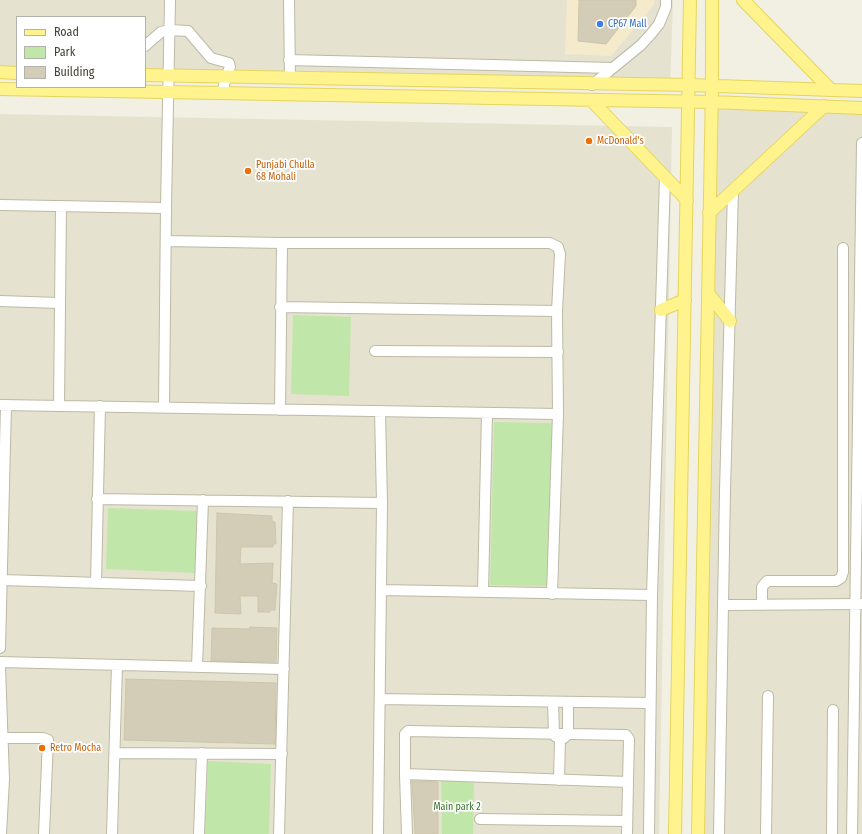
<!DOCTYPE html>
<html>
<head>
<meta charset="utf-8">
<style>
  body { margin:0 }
  #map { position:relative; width:862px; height:834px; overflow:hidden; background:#f1f0e2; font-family:"Fira Sans Condensed",sans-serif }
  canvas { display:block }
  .legend { position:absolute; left:16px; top:16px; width:130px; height:72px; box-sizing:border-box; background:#fff; border:1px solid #b4b2ad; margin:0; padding:5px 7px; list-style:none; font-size:12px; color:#433f33 }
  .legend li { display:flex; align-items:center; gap:8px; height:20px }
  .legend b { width:20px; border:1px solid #b4b2ad }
</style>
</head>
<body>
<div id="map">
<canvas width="862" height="834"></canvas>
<ul class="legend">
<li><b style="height:5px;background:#fff38d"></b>Road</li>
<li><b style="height:11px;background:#c0e7a9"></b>Park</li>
<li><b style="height:11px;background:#d3cdb7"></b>Building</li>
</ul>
</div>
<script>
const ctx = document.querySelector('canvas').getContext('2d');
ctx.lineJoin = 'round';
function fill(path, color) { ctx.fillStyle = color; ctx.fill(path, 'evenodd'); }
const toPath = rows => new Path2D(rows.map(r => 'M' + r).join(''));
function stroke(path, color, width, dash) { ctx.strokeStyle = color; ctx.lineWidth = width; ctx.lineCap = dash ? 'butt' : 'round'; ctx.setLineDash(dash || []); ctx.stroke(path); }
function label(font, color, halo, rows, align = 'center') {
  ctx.font = font + ' "Fira Sans Condensed",sans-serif'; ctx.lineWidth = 3.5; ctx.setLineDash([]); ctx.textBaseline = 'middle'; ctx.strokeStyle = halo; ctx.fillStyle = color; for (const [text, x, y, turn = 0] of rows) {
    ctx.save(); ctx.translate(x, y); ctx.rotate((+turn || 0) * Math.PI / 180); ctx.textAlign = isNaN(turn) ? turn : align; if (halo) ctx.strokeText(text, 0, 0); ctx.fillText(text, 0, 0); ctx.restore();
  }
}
fill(toPath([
  [0,0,673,0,670,88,145,78,145,17,17,17,17,77,0,77],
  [712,103,862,105,862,834,699,834],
  [0,114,672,127,659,834,0,834]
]), '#e5e3d0');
fill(toPath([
  [567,0,654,0,654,5,611,56,565,54]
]), '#f5ebcc');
fill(toPath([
  [293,315,351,317,349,396,291,394],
  [494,422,552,423,548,586,490,585],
  [108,508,197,511,195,573,106,569],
  [208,761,271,764,269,834,205,834],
  [441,778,474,780,473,834,442,834]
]), '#c0e7a9');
const building = toPath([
  [579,0,636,0,636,6,606,44,578,41,579,0],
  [217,513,272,516,272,521,275,522,276,544,273,544,273,547,241,547,240,564,273,563,272,583,277,584,275,610,270,610,270,612,258,612,258,596,240,596,241,614,215,613,217,513],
  [250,627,277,628,276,662,211,661,212,628,250,629,250,627],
  [126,679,276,683,275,744,124,740,126,679],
  [412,781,438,782,438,834,415,834,412,781]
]);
fill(building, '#d3cdb7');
stroke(building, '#cec6aa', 1);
const minor = toPath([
  [289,0,290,78],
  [145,46,161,32,170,30,188,31,211,58,229,63,230,67,226,77,222,94],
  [289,60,613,68],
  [592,85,641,45,651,34,659,24,666,7,666,0],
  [0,205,166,208],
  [166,241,282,243,550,243,558,247,560,254,557,311,558,414,552,594],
  [0,301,59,303],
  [280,307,557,311],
  [375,351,558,352],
  [0,405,558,414],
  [59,406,61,206],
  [164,407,166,208,170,0],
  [280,410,282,243],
  [97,499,382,503],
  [2,580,201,586],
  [96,583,100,406],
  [381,590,652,595],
  [483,592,487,413],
  [723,605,862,604],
  [762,605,762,587,767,581,836,581,841,578,843,572,843,248],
  [0,648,6,405],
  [0,662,284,669],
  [0,667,4,779,1,834],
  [197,667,203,500],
  [380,699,650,703],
  [553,702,554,733,555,736,560,739,564,738,568,734,568,702],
  [2,738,43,738,48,740,44,834],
  [115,753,282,754],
  [405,774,405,734,408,731,626,735,629,739,628,782],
  [559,780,560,739],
  [480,819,627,821],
  [112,834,117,665],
  [199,834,202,753],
  [279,834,288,501],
  [378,834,382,503,380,411],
  [407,834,405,774,628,782,627,834],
  [649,834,652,595,665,177],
  [719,834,725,491,733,190],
  [766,834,768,696],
  [832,834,833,710],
  [852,834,862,143]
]);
const major = toPath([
  [743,0,831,90],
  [0,72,17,73],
  [145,75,689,85,862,91],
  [0,89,711,102,862,108],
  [591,100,687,200],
  [709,213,824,106],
  [708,293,730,321],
  [661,310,685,300],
  [675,834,690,0],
  [698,834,712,88,712,0]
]);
stroke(minor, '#bdb9a5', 12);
stroke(major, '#e5d55d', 14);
stroke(minor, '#fff', 10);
stroke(major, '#fff38d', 12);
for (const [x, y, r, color] of [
  [600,24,4,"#3f7fe0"],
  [589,141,4,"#e8710a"],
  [248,171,4,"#e8710a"],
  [42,748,4,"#e8710a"]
]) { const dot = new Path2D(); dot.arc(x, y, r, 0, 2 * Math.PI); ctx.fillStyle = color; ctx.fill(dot); stroke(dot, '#fff', 1.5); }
label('10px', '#366cbe', '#fff', [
  ["CP67 Mall",608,24]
], 'left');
label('10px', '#c56008', '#fff', [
  ["McDonald's",597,141],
  ["Punjabi Chulla",256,165],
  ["68 Mohali",256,177],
  ["Retro Mocha",50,748]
], 'left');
label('10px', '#357426', '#fff', [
  ["Main park 2",457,807]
]);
</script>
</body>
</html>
